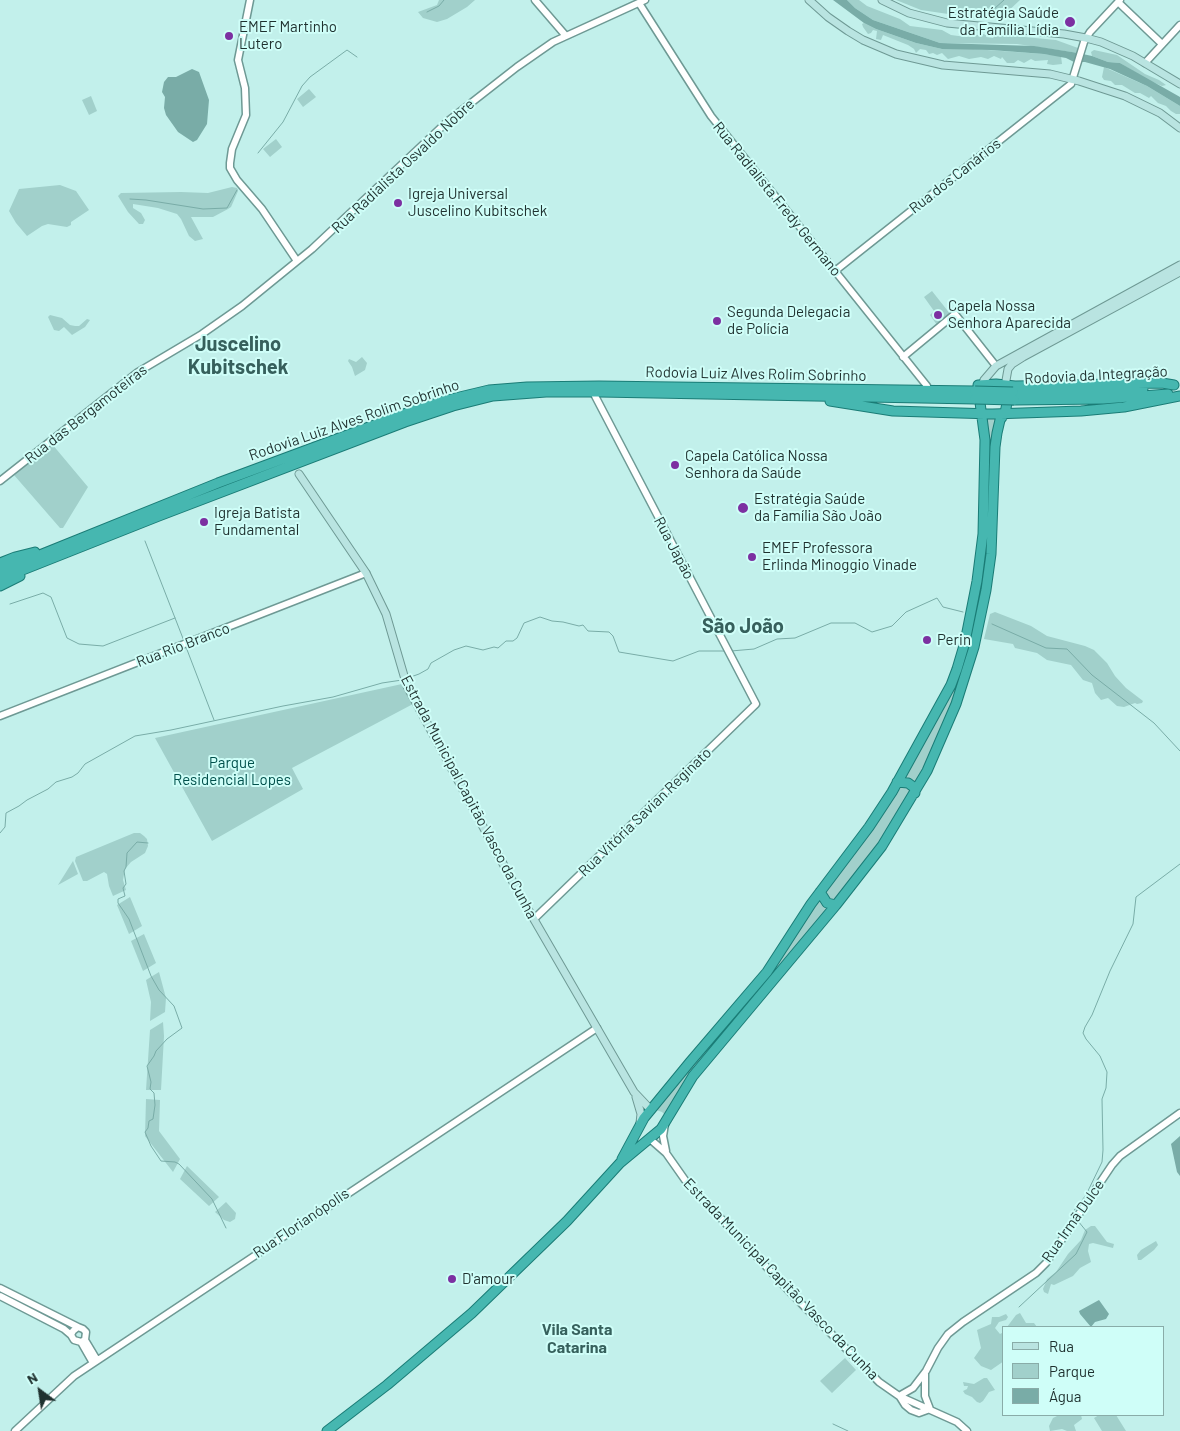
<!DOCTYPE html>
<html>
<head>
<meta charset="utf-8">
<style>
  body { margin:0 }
  #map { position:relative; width:1180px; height:1431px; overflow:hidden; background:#c2f0eb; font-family:Barlow,sans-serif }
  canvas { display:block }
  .legend { position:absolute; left:1002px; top:1326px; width:162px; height:90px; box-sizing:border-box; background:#cffef8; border:1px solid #89aca8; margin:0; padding:6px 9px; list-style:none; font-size:15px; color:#1f312f }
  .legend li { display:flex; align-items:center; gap:10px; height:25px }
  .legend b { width:25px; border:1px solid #89aca8 }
  .north { position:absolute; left:15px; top:1366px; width:50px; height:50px; -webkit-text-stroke:4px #cffef8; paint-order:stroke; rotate:329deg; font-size:14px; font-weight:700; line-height:20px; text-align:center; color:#1f312f }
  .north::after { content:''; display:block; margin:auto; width:18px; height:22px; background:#1f312f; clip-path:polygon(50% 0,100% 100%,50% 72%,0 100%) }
</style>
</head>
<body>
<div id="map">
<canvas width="1180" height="1431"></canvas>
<ul class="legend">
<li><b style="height:6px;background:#b9e4e1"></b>Rua</li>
<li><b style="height:14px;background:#a1d0cb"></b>Parque</li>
<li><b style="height:14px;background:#79aca7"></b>Água</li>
</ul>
<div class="north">N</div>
</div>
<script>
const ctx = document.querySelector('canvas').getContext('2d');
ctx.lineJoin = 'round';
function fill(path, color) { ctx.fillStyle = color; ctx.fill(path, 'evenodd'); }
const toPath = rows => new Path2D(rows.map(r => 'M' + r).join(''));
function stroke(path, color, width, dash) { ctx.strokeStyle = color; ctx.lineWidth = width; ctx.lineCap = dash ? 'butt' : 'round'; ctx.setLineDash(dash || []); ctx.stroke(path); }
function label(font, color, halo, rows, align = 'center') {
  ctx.font = font + ' Barlow,sans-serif'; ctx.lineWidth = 4; ctx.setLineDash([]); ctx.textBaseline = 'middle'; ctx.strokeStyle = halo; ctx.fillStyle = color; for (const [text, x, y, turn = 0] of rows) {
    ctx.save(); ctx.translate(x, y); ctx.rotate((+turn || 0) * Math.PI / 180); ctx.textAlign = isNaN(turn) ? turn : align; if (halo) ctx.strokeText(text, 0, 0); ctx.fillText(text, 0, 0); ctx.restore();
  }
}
fill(toPath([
  [439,0,475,0,467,7,447,19,437,22,423,18,418,12,437,5],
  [847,0,859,0,867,6,900,19,910,26,942,30,951,35,966,37,983,34,986,35,986,37,993,38,996,34,1001,33,1014,36,1056,40,1078,48,1078,53,1017,44,940,43,873,20,855,8],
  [896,0,1020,0,1004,15,982,19,921,10],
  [864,23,876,29,916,43,942,49,973,49,1044,54,1061,56,1062,64,1053,65,1047,64,1048,60,1035,61,1031,59,1024,63,1018,60,1014,63,1007,63,1002,57,1001,59,994,56,988,59,981,57,969,59,959,56,948,59,942,53,937,55,933,53,929,54,926,50,920,49,916,53,914,49,908,45,883,35,881,40,876,39,877,31,873,30,871,33,868,34,863,27,862,24],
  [1094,50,1117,55,1145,74,1159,80,1166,85,1162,86,1148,80,1120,63,1108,62,1092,56,1091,52],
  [1104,67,1147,86,1180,106,1180,114,1176,114,1171,111,1166,106,1158,103,1151,96,1149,98,1140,93,1135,93,1122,85,1115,85,1111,81,1104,80,1102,77],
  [309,89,316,97,303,107,297,99],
  [91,96,97,111,89,115,82,100],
  [276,139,282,147,270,157,263,149],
  [60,185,76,191,89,210,71,222,71,225,67,227,48,224,42,226,27,236,16,223,9,211,19,189],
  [232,187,237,188,238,191,231,207,228,209,213,217,191,217,203,239,195,241,189,236,181,219,177,214,158,208,133,204,133,208,141,213,145,220,143,224,139,224,128,212,118,196,121,193,181,192,208,193],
  [932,291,951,315,937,325,930,315,934,311,924,297],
  [50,315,62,318,70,325,75,326,79,326,87,319,90,320,85,327,72,335,64,327,59,331,54,330,48,317],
  [362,357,367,363,365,370,355,376,352,367,348,361,349,359,356,362],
  [987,418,996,419,991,443,987,565,974,635,955,699,916,786,903,780,969,635,988,443],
  [52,444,88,487,63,528,60,528,14,475],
  [995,612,1031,626,1047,636,1085,646,1094,650,1107,663,1115,676,1126,688,1143,701,1142,703,1137,704,1135,703,1124,707,1117,706,1108,698,1101,700,1095,693,1092,683,1083,680,1071,665,1047,660,1037,653,1015,648,1013,644,984,639,990,614],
  [402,684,413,704,292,768,303,789,212,841,155,738],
  [903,786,907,786,910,789,910,793,886,832,842,890,833,901,830,902,825,893,869,835,898,791],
  [134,833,140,833,144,836,147,839,148,846,145,853,131,862,125,869,123,880,126,890,113,896,109,886,107,874,104,872,87,881,83,881,75,861,76,857],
  [73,861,78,874,58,885],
  [130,897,142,926,129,934,117,905],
  [818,900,824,908,829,909,665,1115,662,1112,656,1110,771,973],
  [144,934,156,963,143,971,131,941],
  [159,972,166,998,165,1012,150,1021,151,1002,146,980],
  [163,1022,164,1036,161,1090,146,1090,150,1030],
  [146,1099,160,1100,159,1131,180,1159,173,1172,145,1136],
  [187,1166,219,1197,209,1206,180,1179],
  [226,1202,236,1213,235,1219,230,1222,224,1220,215,1212],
  [1091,1226,1095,1226,1107,1242,1114,1244,1113,1248,1093,1243,1089,1244,1088,1251,1091,1262,1080,1268,1073,1276,1054,1285,1051,1284,1048,1294,1044,1292,1043,1289,1047,1279,1056,1272,1068,1254,1081,1240,1085,1230],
  [1156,1241,1158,1245,1154,1250,1141,1260,1138,1260,1137,1255,1141,1250],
  [1020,1313,1026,1323,1034,1323,1037,1327,1007,1327,1016,1315],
  [1006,1314,1008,1317,1006,1320,999,1322,995,1328,1000,1334,1004,1332,1004,1361,991,1370,981,1366,974,1358,981,1348,977,1330,991,1324,992,1317,999,1317],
  [845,1358,856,1370,832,1393,820,1381],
  [984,1378,987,1378,995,1390,989,1392,983,1401,980,1403,977,1402,972,1397,965,1394,963,1391,967,1389,968,1386,964,1386,963,1382,974,1384],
  [1059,1415,1081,1415,1082,1419,1074,1425,1076,1431,1067,1431,1062,1429,1050,1431,1049,1426,1053,1418],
  [1099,1415,1116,1415,1126,1431,1102,1431,1094,1418]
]), '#a1d0cb');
fill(toPath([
  [833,0,847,0,855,8,873,20,940,43,1034,46,1078,53,1092,56,1108,62,1120,63,1180,97,1180,106,1147,86,1110,69,1085,62,1074,62,1066,58,1044,54,991,50,942,49,916,43,876,29,864,23],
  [192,69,199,72,209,100,207,124,197,140,193,142,178,132,166,115,164,108,165,97,162,92,164,82,168,77,176,77],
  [1180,1136,1180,1176,1177,1172,1171,1144],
  [1099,1300,1109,1314,1106,1319,1095,1322,1091,1327,1080,1314,1079,1311]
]), '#79aca7');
stroke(toPath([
  [427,12,439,6,444,0],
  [984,18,1004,0],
  [258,153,283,122,302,86,310,77,347,50,357,57],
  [130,199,146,200,203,209,227,208,237,190],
  [145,541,184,641],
  [10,604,43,593,51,597,67,638,79,644,103,646,175,618],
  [992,624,1046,648,1067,649,1092,675,1154,723,1180,751],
  [186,647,214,720],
  [731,651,754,649,777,639,795,638,831,623,855,623,872,632,892,626,906,612,937,598,943,607,963,612],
  [408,678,419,674,428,669,431,663,454,650,466,646,483,650,494,647,498,648,506,641,513,641,517,638,524,623,540,617,552,621,563,622,579,626,583,625,588,631,609,632,613,636,619,652,673,661,699,651,724,651],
  [0,833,5,827,6,813,19,806,27,800,48,789,56,782,72,777,78,773,85,764,135,736,171,730,283,706,333,697,382,683,402,680],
  [148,843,137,842,127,853,126,867,124,871,126,884,123,888,125,896,118,899,118,903,129,919,151,976,159,990,174,1006,182,1028,167,1039,156,1051,154,1056,147,1066,151,1082,150,1089,154,1093,155,1105,153,1119,149,1121,148,1128,145,1132,151,1146,161,1161,175,1162,179,1164,212,1199,226,1228],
  [1074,1216,1072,1213,1086,1195,1102,1162,1103,1150,1102,1099,1106,1088,1107,1072,1100,1056,1086,1039,1083,1033,1085,1027,1092,1015,1110,971,1133,924,1136,897,1180,864],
  [1019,1307,1076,1254,1087,1232,1078,1221],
  [833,1424,848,1431]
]), '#79aca7', 1);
const tertiary = toPath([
  [250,0,238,60,245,88,246,115,232,149,230,163,230,168,237,180,262,209,297,261],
  [535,0,566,36],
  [1118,2,1162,44],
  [639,3,711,116,927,386],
  [1145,63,1180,25],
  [835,271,1071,84,1084,42,1090,32,1120,0],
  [903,357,955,314,996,366],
  [0,481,138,372,202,334,242,306,312,249,448,121,517,67,553,42,645,0],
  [0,716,366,573],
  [534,919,756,704,593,392],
  [665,1124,663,1136,666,1151],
  [650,1139,666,1153,685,1180,789,1291,879,1382,899,1396,957,1422,967,1431],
  [0,1288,78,1327],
  [0,1296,64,1329,71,1335],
  [85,1340,81,1342,74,1340,71,1335,73,1331,78,1327,83,1329,86,1332,85,1340,97,1360],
  [81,1342,93,1363],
  [925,1374,925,1396,930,1409],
  [899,1396,913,1388,926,1371,938,1348,948,1334,963,1322,1036,1273,1046,1263,1112,1165,1120,1156,1180,1113],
  [900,1397,905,1405,911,1410,919,1413,930,1409],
  [15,1431,74,1376,597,1028]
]);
const secondary = toPath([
  [809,0,828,17,848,31,863,40,896,54,943,65,1050,74,1079,81,1125,96,1160,113,1180,128],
  [882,0,909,13,947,23,1064,34,1086,38,1101,42,1133,56,1180,84],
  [982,385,984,380,996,366,1180,265],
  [1005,386,1008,369,1012,364,1023,357,1180,272],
  [299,474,366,573,386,614,407,686,521,897,634,1092,651,1110],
  [636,1097,641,1114,640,1123]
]);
const trunk = toPath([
  [978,385,996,384,1015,386,1162,383,1174,385],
  [1013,392,1105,391,1143,389],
  [1014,400,1103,399,1168,394],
  [830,401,893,411,993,414,1081,411,1124,407,1180,396],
  [0,563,15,557,35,552],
  [0,571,218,483,412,411,443,401,489,390,527,387,599,386,975,391],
  [0,579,159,516,405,422,453,406,493,396,546,392,600,392,975,399],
  [0,586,20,576],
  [897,782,908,783,915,788,915,793],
  [820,892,827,903,836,905],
  [622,1159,644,1118,690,1062,767,972,811,904,869,827,892,792,951,685,957,669,965,642,977,581,983,534,985,440,979,395,982,385],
  [327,1431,387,1385,472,1313,567,1221,620,1163,661,1129,693,1076,836,905,882,846,927,771,956,704,974,647,986,590,991,554,995,447,997,433,1000,420,1005,413,1008,398,1008,391,1005,386]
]);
stroke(tertiary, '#6e9994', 9);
stroke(secondary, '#6e9994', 9);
stroke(trunk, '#1a7c76', 11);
stroke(tertiary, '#fff', 6);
stroke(secondary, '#b9e4e1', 7);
stroke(trunk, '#46b7b0', 9);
const trunkBridge = toPath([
  [975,391,1013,392],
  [975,399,1014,400]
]);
stroke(trunkBridge, '#1a7c76', 11, []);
stroke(trunkBridge, '#46b7b0', 9);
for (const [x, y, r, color] of [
  [1070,22,6,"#7c30a1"],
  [229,36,5,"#7c30a1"],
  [398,203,5,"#7c30a1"],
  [938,315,5,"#7c30a1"],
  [717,321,5,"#7c30a1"],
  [675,465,5,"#7c30a1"],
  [743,508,6,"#7c30a1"],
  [204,522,5,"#7c30a1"],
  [752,557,5,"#7c30a1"],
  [927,640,5,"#7c30a1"],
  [452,1279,5,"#7c30a1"]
]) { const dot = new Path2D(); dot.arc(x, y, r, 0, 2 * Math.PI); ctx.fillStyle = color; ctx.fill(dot); stroke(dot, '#cffef8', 2); }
label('15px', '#1f312f', '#cffef8', [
  ["Estratégia Saúde",1059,13,"right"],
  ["da Família Lídia",1059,30,"right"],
  ["EMEF Martinho",239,27],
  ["Lutero",239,44],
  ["Igreja Universal",408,194],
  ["Juscelino Kubitschek",408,211],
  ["Capela Nossa",948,306],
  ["Senhora Aparecida",948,323],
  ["Segunda Delegacia",727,312],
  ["de Polícia",727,329],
  ["Capela Católica Nossa",685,456],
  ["Senhora da Saúde",685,473],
  ["Estratégia Saúde",754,499],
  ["da Família São João",754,516],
  ["Igreja Batista",214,513],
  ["Fundamental",214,530],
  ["EMEF Professora",762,548],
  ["Erlinda Minoggio Vinade",762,565],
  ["Perin",937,640],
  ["D'amour",462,1279]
], 'left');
label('15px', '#1f312f', '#cffef8', [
  ["Rua Radialista Osvaldo Nobre",403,166,-43],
  ["Rua dos Canários",955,176,-38],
  ["Rua Radialista Fredy Germano",777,199,51],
  ["Rodovia Luiz Alves Rolim Sobrinho",756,374,1],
  ["Rodovia da Integração",1096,375,-3],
  ["Rua das Bergamoteiras",86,414,-38],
  ["Rodovia Luiz Alves Rolim Sobrinho",354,420,-19],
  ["Rua Japão",674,548,62],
  ["Rua Rio Branco",183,645,-21],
  ["Estrada Municipal Capitão Vasco da Cunha",469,797,62],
  ["Rua Vitória Savian Reginato",645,812,-44],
  ["Rua Irmã Dulce",1073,1221,-55],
  ["Rua Florianópolis",301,1223,-34],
  ["Estrada Municipal Capitão Vasco da Cunha",781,1279,46]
]);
label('15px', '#00504b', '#cffef8', [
  ["Parque",232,763],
  ["Residencial Lopes",232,780]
]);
label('bold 16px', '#36605c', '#cffef8', [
  ["Vila Santa",577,1330],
  ["Catarina",577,1348]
]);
label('bold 20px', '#36605c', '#cffef8', [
  ["Juscelino",238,344],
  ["Kubitschek",238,367],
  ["São João",743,626]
]);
</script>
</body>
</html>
